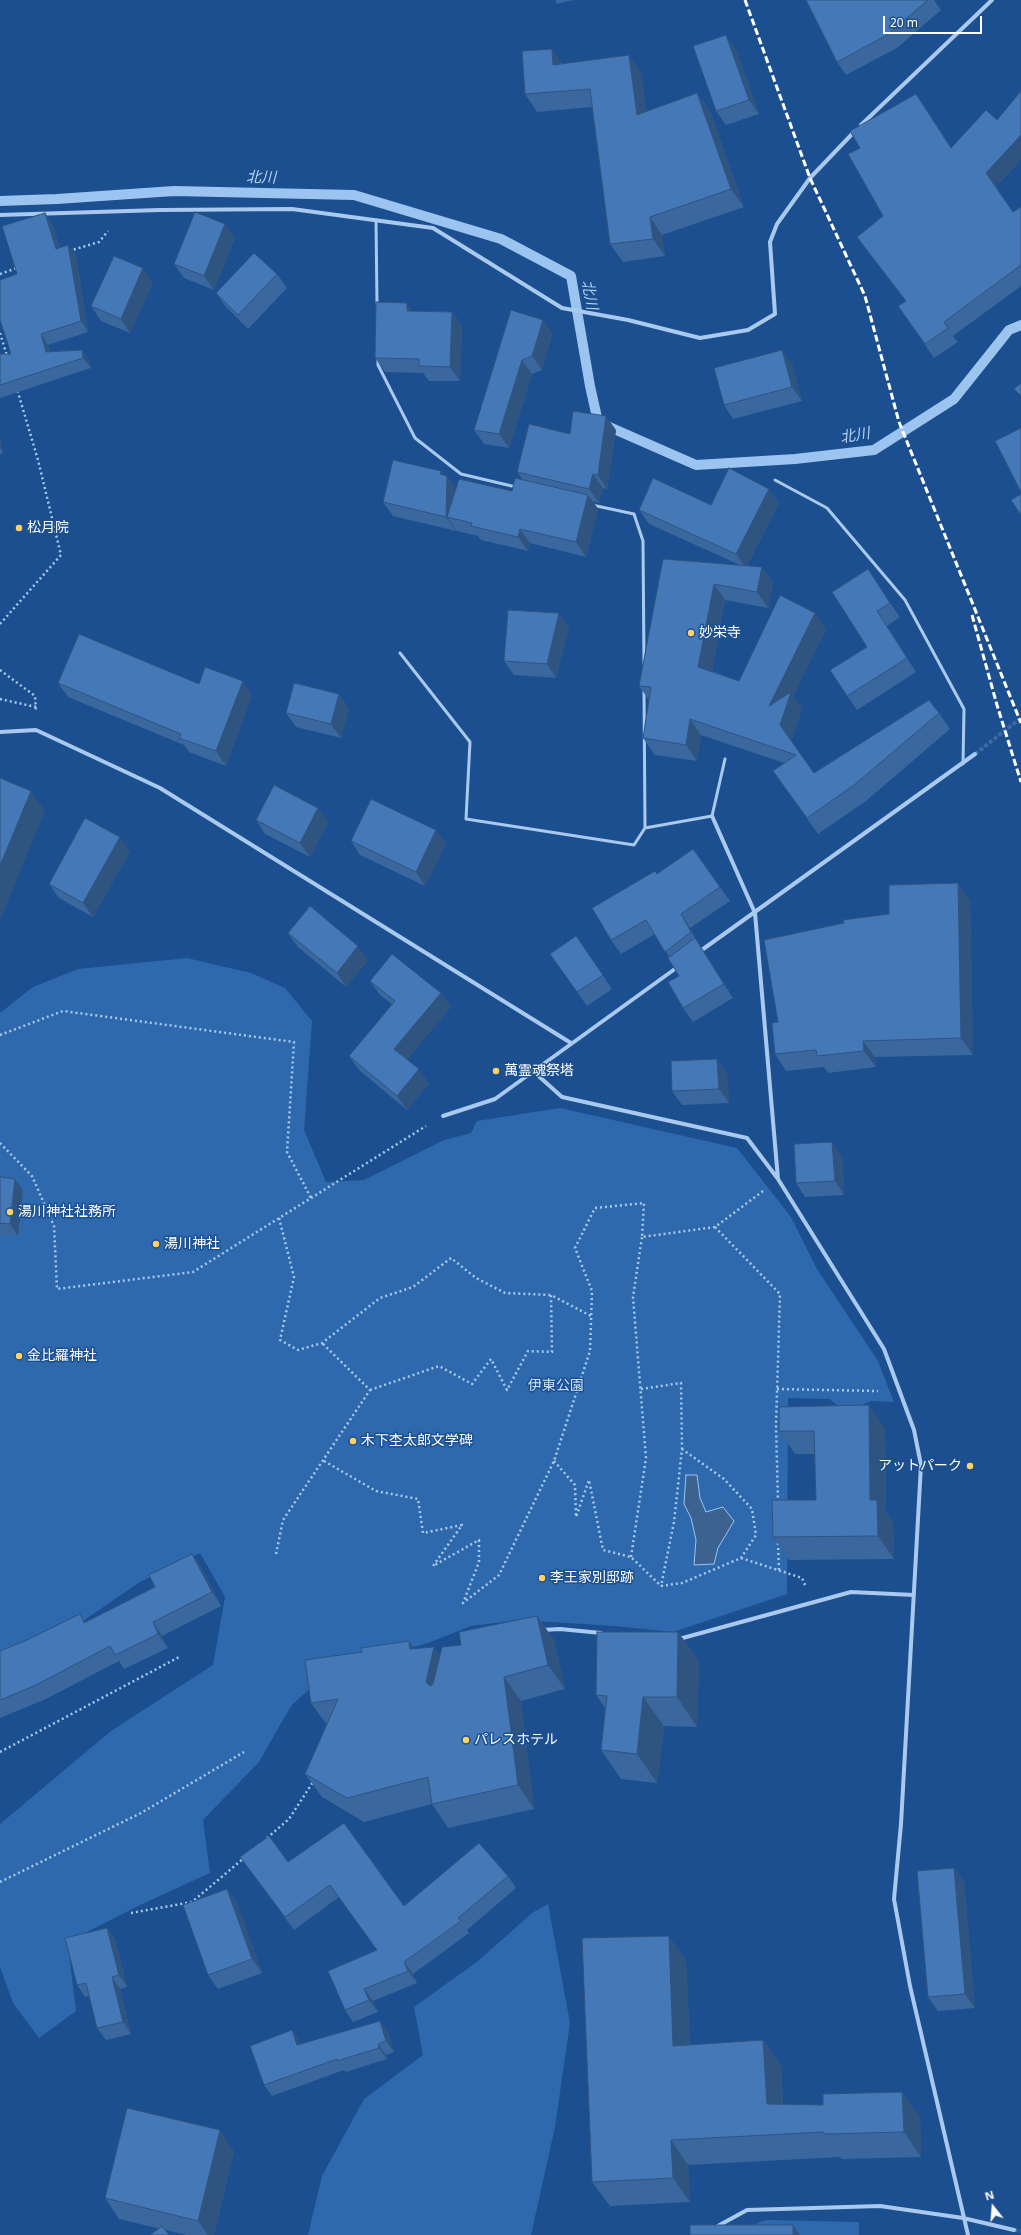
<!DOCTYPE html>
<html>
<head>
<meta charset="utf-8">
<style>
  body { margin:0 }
  #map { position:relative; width:1021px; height:2235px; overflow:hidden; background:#1b4f8f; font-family:"Noto Sans",sans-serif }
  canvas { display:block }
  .north { position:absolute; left:973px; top:2187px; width:40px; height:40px; -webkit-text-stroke:3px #1b4f8f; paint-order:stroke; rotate:343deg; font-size:11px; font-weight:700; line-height:16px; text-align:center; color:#fff }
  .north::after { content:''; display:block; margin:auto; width:14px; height:18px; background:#fff; clip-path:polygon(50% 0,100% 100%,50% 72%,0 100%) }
  .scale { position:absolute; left:883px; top:16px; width:99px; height:18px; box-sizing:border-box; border:2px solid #fff; border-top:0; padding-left:5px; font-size:12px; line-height:14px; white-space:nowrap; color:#fff; -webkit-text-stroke:3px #1b4f8f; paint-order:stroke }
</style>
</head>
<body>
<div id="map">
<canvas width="1021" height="2235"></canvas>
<div class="north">N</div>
<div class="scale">20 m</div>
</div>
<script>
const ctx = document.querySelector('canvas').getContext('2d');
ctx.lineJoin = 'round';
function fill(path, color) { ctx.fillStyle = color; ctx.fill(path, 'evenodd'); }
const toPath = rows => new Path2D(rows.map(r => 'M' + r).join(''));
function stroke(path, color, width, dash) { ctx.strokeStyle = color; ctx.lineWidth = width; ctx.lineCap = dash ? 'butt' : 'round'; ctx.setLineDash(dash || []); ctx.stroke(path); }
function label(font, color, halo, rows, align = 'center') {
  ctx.font = font + ' "Noto Sans","Noto Sans JP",sans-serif'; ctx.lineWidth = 3; ctx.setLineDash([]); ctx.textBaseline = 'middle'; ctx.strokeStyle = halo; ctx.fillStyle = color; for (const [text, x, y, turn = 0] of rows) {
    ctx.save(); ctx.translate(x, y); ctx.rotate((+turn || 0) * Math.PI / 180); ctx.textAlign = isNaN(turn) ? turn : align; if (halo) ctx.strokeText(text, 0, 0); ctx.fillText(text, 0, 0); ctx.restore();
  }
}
fill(toPath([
  [187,958,251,973,285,988,312,1021,304,1130,326,1182,364,1180,444,1140,471,1133,477,1121,560,1108,737,1148,791,1217,817,1269,878,1361,894,1402,872,1401,845,1411,829,1399,788,1398,787,1594,673,1632,614,1626,520,1620,471,1626,428,1643,329,1671,291,1706,259,1762,203,1820,210,1873,140,1905,83,1934,68,1945,76,2011,39,2038,13,2003,0,1967,0,1824,111,1731,213,1665,225,1597,200,1553,140,1582,64,1634,0,1656,0,1013,33,987,78,969],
  [548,1904,570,2023,555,2127,531,2235,308,2235,322,2176,364,2099,423,2055,414,2007,478,1961,532,1913],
  [766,2220,859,2222,859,2235,800,2235,737,2231]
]), '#2e69ad');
const water = toPath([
  [686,1475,697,1475,700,1498,706,1512,723,1507,734,1521,718,1548,714,1564,694,1565,696,1540,691,1518,684,1504,686,1475]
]);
fill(water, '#3c6290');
stroke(water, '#9cc4f0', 1);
stroke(toPath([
  [0,201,57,199,174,191,354,195,501,239,571,276,590,386,598,422,696,465,795,459,874,450,954,399,1009,330,1021,325]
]), '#9cc4f0', 10);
stroke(toPath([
  [975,754,1021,718],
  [1014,2230,1021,2231]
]), '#3d69a0', 4, [4, 2]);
stroke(toPath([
  [69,251,99,242,108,231],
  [0,274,17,268],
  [0,333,7,356],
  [0,624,61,555,38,460,17,389],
  [0,670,35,696,36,711],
  [0,699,36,707],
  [0,1035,63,1011,294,1042,287,1152,311,1198],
  [0,1143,32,1176,54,1226,57,1289,193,1272,426,1126],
  [279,1218,294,1277,280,1340,298,1350,322,1343,380,1298,413,1287,451,1258,476,1278,505,1293,551,1295],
  [715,1227,780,1294,776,1425,778,1502],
  [641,1389,681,1383,682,1449,674,1522,661,1586],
  [777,1389,878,1391],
  [370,1390,439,1366,472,1384,491,1359,507,1390,528,1351,552,1352,551,1295,591,1316],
  [324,1461,376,1491,418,1499,423,1533,462,1525,433,1566,479,1540,479,1562,463,1603,499,1575,554,1461,590,1351,592,1291,575,1248,595,1208,644,1203,642,1237,715,1227,763,1191],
  [554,1461,575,1485,576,1517,589,1480,603,1550,631,1557,661,1586],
  [778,1543,779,1571],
  [276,1554,283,1520,370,1390,322,1343],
  [631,1557,646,1458,633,1297,642,1237],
  [741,1558,802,1578,805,1585],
  [661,1586,682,1583,741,1558,756,1535,752,1509,724,1479,682,1449],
  [0,1752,181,1656],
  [267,1838,289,1819,313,1782],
  [0,1882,141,1813,244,1752],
  [131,1913,192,1902,244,1858]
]), '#a9c9ee', 2.5, [2, 3]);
stroke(toPath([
  [376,220,377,304],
  [378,358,378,365,415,438,461,474,516,487],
  [775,480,827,508,905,600,964,709,963,764],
  [592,505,634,514,643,541,644,664],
  [400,653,470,742,466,819,634,845,645,828],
  [644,690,645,828,712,816,725,759]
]), '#a9c9ee', 3);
stroke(toPath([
  [861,125,992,0],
  [0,215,160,210,292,209,433,228,562,308,628,320,700,338,748,330,775,314,770,242,777,224,810,178,854,132],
  [0,732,36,730,160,788,571,1043],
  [712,816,755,913,778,1179],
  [699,952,975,754],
  [533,1071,562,1097,747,1138,778,1179,884,1349,914,1430,921,1465,901,1824,894,1899,910,1986,968,2235],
  [443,1116,495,1099,679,966],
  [542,1630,560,1629,601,1633],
  [679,1639,851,1592,914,1595],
  [716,2227,747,2210,880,2206,963,2218,1014,2230]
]), '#a9c9ee', 4);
stroke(toPath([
  [745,0,810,178,865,296,899,422,1021,723],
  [972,615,997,705,1021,782]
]), '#fff', 3, [7, 3]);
fill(toPath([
  [555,0,574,0,557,4],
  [806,0,934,0,941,10,897,48,846,75,837,62],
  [552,49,562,64,641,73,646,111,697,93,710,111,744,207,662,235,665,256,623,262,610,244,592,107,537,112,525,94],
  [736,49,759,114,726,125,716,111],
  [1021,91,1021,159,996,187,1013,212,1021,207,1021,286,953,336,958,342,934,358,898,306,906,301,867,251,857,237,883,216,860,148,916,94,951,148,997,120],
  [45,213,52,223,60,248,68,245,76,255,88,332,48,345,50,351,82,350,89,360,91,368,0,398,0,354,11,354,17,274],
  [235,238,214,290,184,278,174,264],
  [277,274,287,288,248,329,226,307,216,293],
  [153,282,130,333,101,321,91,306],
  [413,311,452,312,462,326,460,381,429,381,423,373,385,372,375,358],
  [543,320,552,334,542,370,532,374,509,448,484,444,474,430],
  [792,364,802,401,733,419,724,405],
  [616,430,607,489,603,488,599,503,593,501,598,509,586,557,530,543,528,551,481,540,478,536,457,531,456,530,456,531,393,516,383,502,444,475,447,476,456,489,512,491,522,479,517,472,570,434],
  [0,437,3,453,0,454],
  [779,503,747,566,762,567,773,583,768,608,725,600,712,671,739,681,815,613,826,629,793,696,802,708,791,741,814,773,939,713,950,729,866,801,818,834,773,771,784,763,701,735,697,761,655,755,643,738,649,700,639,686,663,559,740,565,649,524,639,510,711,505],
  [868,569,900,617,887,626,916,672,857,710,847,696,867,647],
  [569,627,556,678,514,675,504,661],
  [58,683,252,695,226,766,189,752,184,745,68,697],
  [339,694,349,709,341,738,296,727,286,713],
  [256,820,328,822,310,857,265,834],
  [351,841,446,844,425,886,360,855],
  [693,849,730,901,690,928,701,947,733,998,693,1022,683,1008,679,976,669,957,655,934,621,954,611,940,657,874],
  [130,851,93,917,59,898,49,884],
  [970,900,973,1055,875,1057,876,1067,828,1073,824,1067,786,1071,775,1054,778,1022,844,923,889,914],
  [288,933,368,960,346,987,298,947],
  [576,936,612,989,587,1006,550,954],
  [370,981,451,1007,407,1059,429,1083,407,1110,359,1070,349,1056,392,1004,380,995],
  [727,1073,729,1103,682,1105,672,1091],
  [842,1156,844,1195,805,1197,796,1183],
  [0,1177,23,1190,18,1236,0,1234],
  [885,1428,886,1512,893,1523,894,1559,789,1560,773,1537,816,1500,815,1454,795,1454,779,1431],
  [192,1554,202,1568,221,1606,162,1636,168,1648,124,1669,119,1661,46,1699,0,1718,0,1651,27,1640,80,1614,85,1622,155,1587],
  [537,1616,554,1640,565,1689,521,1701,534,1809,448,1828,432,1804,364,1822,322,1797,305,1774,327,1725,311,1703,414,1649,440,1655,461,1645],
  [678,1632,699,1661,697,1727,664,1726,657,1783,621,1779,601,1750,605,1708,596,1695],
  [240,1857,288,1862,404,1906,508,1876,516,1888,467,1930,469,1933,413,1974,417,1983,373,2001,378,2012,353,2022,345,2010,377,1950,339,1897,294,1930],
  [954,1868,964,1882,975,2008,938,2011,928,1997],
  [227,1889,237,1903,262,1973,218,1989,208,1975],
  [107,1928,115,1939,127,1987,120,1989,131,2034,106,2040,97,2028,90,1996,85,1997,77,1985],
  [686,1960,690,2045,763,2040,781,2065,783,2104,920,2117,921,2157,842,2159,840,2157,688,2165,690,2202,610,2206,592,2182],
  [292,2030,301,2044,388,2032,394,2052,386,2055,387,2059,346,2072,344,2070,272,2096,264,2085],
  [234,2151,214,2235,186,2235,119,2219,105,2198]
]), '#3a679d');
fill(toPath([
  [726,35,736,49,759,114,749,100],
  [552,49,564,66,553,65],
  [629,55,641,73,649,132,637,115],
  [697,93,710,111,744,207,731,189],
  [916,94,925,107,961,162,951,148],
  [1021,135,1021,159,996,187,986,173],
  [45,213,52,223,64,260,56,249],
  [650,217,662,235,665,256,653,239],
  [225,224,235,238,214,290,204,276],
  [68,245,76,255,88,332,81,321],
  [143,268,153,282,130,333,121,319],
  [407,303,417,317,407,311],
  [452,312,462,326,460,381,450,367],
  [543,320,552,334,542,370,532,356],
  [41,334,48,345,53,362,46,352],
  [82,350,89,360,91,368,83,358],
  [782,350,792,364,802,401,792,387],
  [522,360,532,374,509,448,499,434],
  [606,416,616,430,607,489,598,475],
  [0,437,3,453,0,448],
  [441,471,447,480,447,476,457,490,447,517,456,530,456,531,446,517,440,474],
  [593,474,603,488,599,503,589,489],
  [769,489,779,503,746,568,736,554],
  [588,495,598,509,586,557,576,542],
  [520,529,530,543,528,551,518,537],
  [762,567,773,583,768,608,757,592],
  [868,569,878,583,900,617,890,603],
  [714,584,725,600,710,683,698,667],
  [877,611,887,626,916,672,907,658],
  [559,613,569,627,556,678,547,664],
  [815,613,826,629,793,696,802,708,791,741,780,725,769,706],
  [243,681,252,695,226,766,216,751],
  [339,694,349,709,341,738,331,724],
  [690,719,701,735,697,761,686,745],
  [31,791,45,811,0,921,0,866],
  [318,808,328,822,310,857,300,843],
  [436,830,446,844,425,886,416,872],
  [120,837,130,851,93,917,83,903],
  [958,883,970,900,973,1055,961,1038],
  [681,914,690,928,701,947,691,932],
  [695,938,705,953,733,998,724,984],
  [358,946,368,960,346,987,337,973],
  [441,993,451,1007,404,1063,394,1049],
  [863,1041,875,1057,876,1067,864,1051],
  [717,1059,727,1073,729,1103,719,1089],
  [419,1069,429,1083,407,1110,397,1096],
  [832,1142,842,1156,844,1195,835,1181],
  [15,1179,23,1190,18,1236,10,1224],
  [869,1405,885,1428,886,1512,893,1523,894,1559,878,1536,870,1500],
  [192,1554,202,1568,221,1606,212,1592],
  [537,1616,554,1640,565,1689,548,1665],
  [153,1622,162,1636,168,1648,158,1634],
  [678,1632,699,1661,697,1727,677,1697],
  [409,1641,426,1665,410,1649],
  [434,1647,451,1671,443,1706,426,1682],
  [504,1677,521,1701,534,1809,518,1785],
  [643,1697,664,1726,657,1783,637,1754],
  [954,1868,964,1882,975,2008,965,1994],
  [227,1889,237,1903,262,1973,252,1959],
  [107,1928,115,1939,127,1987,119,1975],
  [669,1936,686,1960,691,2071,673,2046],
  [404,1962,413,1974,417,1983,408,1971],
  [112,1977,120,1989,131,2034,123,2022],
  [364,1989,373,2001,378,2012,369,2000],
  [380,2021,388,2032,394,2052,386,2041],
  [292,2030,300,2042,305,2057,297,2045],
  [763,2040,781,2065,784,2129,767,2104],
  [378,2044,386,2055,387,2059,379,2048],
  [902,2092,920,2117,921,2157,904,2132],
  [220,2130,234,2151,214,2235,208,2235,198,2221],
  [671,2140,688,2165,690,2202,673,2178],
  [793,2225,800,2235,793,2235]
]), '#305480');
const building = toPath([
  [806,0,928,0,887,35,837,62,806,0],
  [726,35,749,100,716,111,693,46,726,35],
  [552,49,553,65,629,55,637,115,697,93,731,189,650,217,653,239,610,244,590,89,525,94,522,51,552,49],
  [1021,91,1021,135,986,173,1013,212,1021,207,1021,265,944,322,948,328,925,344,898,306,906,301,857,237,883,216,848,154,860,148,850,131,916,94,951,148,986,110,997,120,1021,91],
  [195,212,225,224,204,276,174,264,195,212],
  [45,213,56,249,68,245,81,321,41,334,46,352,82,350,83,358,0,385,0,354,11,354,0,320,0,280,17,274,2,226,45,213],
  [254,253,277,274,238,315,216,293,254,253],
  [114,256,143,268,121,319,91,306,114,256],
  [376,302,407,303,407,311,452,312,450,367,419,366,419,359,375,358,376,302],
  [511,310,543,320,532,356,522,360,499,434,474,430,511,310],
  [782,350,792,387,724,405,714,368,782,350],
  [1021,383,1021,396,1014,389,1021,383],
  [573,411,606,416,598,475,593,474,589,489,517,472,529,424,570,434,573,411],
  [1021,428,1021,492,995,441,1021,428],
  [393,460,441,471,440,474,447,476,446,517,383,502,393,460],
  [729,468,769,489,736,554,639,510,653,478,711,505,729,468],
  [515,478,588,495,576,542,520,529,518,537,471,526,472,523,447,517,459,479,512,491,515,478],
  [1021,494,1021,515,1011,500,1021,494],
  [663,559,762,567,757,592,714,584,698,667,739,681,780,595,815,613,769,706,791,692,780,725,814,773,929,700,939,713,854,785,807,818,773,771,796,755,690,719,686,745,643,738,651,687,639,686,663,559],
  [868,569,890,603,877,611,907,658,847,696,830,670,867,647,832,592,868,569],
  [508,610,559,613,547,664,504,661,508,610],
  [79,634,199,684,205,667,243,681,216,751,179,738,181,734,58,683,79,634],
  [294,683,339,694,331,724,286,713,294,683],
  [0,778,31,791,0,866,0,778],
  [274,785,318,808,300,843,256,820,274,785],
  [371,799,436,830,416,872,351,841,371,799],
  [85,818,120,837,83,903,49,884,85,818],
  [693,849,720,887,681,914,691,932,665,952,646,920,611,940,592,908,655,871,657,874,693,849],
  [958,883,961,1038,863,1041,864,1051,817,1056,816,1050,775,1054,772,1023,778,1022,764,940,844,923,843,920,889,914,889,885,958,883],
  [310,906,358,946,337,973,288,933,310,906],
  [576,936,603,975,577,992,550,954,576,936],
  [695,938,724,984,683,1008,668,982,679,976,668,958,695,938],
  [392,954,441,993,394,1049,419,1069,397,1096,349,1056,395,1001,370,981,392,954],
  [717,1059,719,1089,672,1091,671,1061,717,1059],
  [832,1142,835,1181,796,1183,794,1144,832,1142],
  [0,1177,15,1179,10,1224,0,1223,0,1177],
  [869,1405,870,1500,877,1500,878,1536,773,1537,772,1500,816,1500,814,1431,779,1431,779,1407,869,1405],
  [192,1554,212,1592,153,1622,158,1634,115,1655,110,1646,36,1685,0,1700,0,1651,27,1640,80,1614,84,1623,155,1587,149,1575,192,1554],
  [537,1616,548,1665,504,1677,518,1785,432,1804,428,1777,347,1798,305,1774,338,1699,311,1703,305,1660,362,1652,361,1648,409,1641,410,1649,434,1647,426,1682,430,1686,433,1684,442,1647,461,1645,459,1632,537,1616],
  [597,1632,678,1632,677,1697,643,1697,637,1754,601,1750,607,1696,596,1695,597,1632],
  [344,1823,404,1906,479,1843,508,1876,458,1918,461,1921,404,1962,408,1971,364,1989,369,2000,345,2010,328,1971,377,1950,330,1885,285,1917,240,1857,269,1836,288,1862,344,1823],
  [954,1868,965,1994,928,1997,917,1871,954,1868],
  [227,1889,252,1959,208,1975,183,1905,227,1889],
  [107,1928,119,1975,112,1977,123,2022,97,2028,86,1983,77,1985,65,1938,107,1928],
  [669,1936,673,2046,763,2040,767,2104,823,2105,823,2094,902,2092,904,2132,824,2134,824,2132,671,2140,673,2178,592,2182,582,1938,669,1936],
  [380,2021,386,2041,378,2044,379,2048,337,2061,337,2059,264,2085,250,2046,292,2030,297,2045,380,2021],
  [127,2108,220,2130,198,2221,105,2198,127,2108],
  [690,2225,793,2225,793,2235,690,2235,690,2225],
  [162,2226,169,2235,150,2235,162,2226]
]);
fill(building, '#4478b7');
stroke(building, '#305480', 1);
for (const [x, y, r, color] of [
  [19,528,4,"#ffd166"],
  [691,633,4,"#ffd166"],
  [496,1071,4,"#ffd166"],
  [10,1212,4,"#ffd166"],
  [156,1244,4,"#ffd166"],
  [19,1356,4,"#ffd166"],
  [353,1441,4,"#ffd166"],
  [970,1466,4,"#ffd166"],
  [542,1578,4,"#ffd166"],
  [466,1740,4,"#ffd166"]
]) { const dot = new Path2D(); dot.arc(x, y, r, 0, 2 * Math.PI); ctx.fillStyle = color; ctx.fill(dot); stroke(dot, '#1b4f8f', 1.5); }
label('14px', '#fff', '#1b4f8f', [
  ["松月院",27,528],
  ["妙栄寺",699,633],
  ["萬霊魂祭塔",504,1071],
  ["湯川神社社務所",18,1212],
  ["湯川神社",164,1244],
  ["金比羅神社",27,1356],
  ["木下杢太郎文学碑",361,1441],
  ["アットパーク",962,1466,"right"],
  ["李王家別邸跡",550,1578],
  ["パレスホテル",474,1740]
], 'left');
label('14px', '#cfe3fa', '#1b4f8f', [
  ["伊東公園",556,1386]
]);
label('italic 15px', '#b5d3f5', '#1b4f8f', [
  ["北川",261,178,1],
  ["北川",589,295,79],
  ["北川",855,436,-10]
]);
</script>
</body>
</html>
